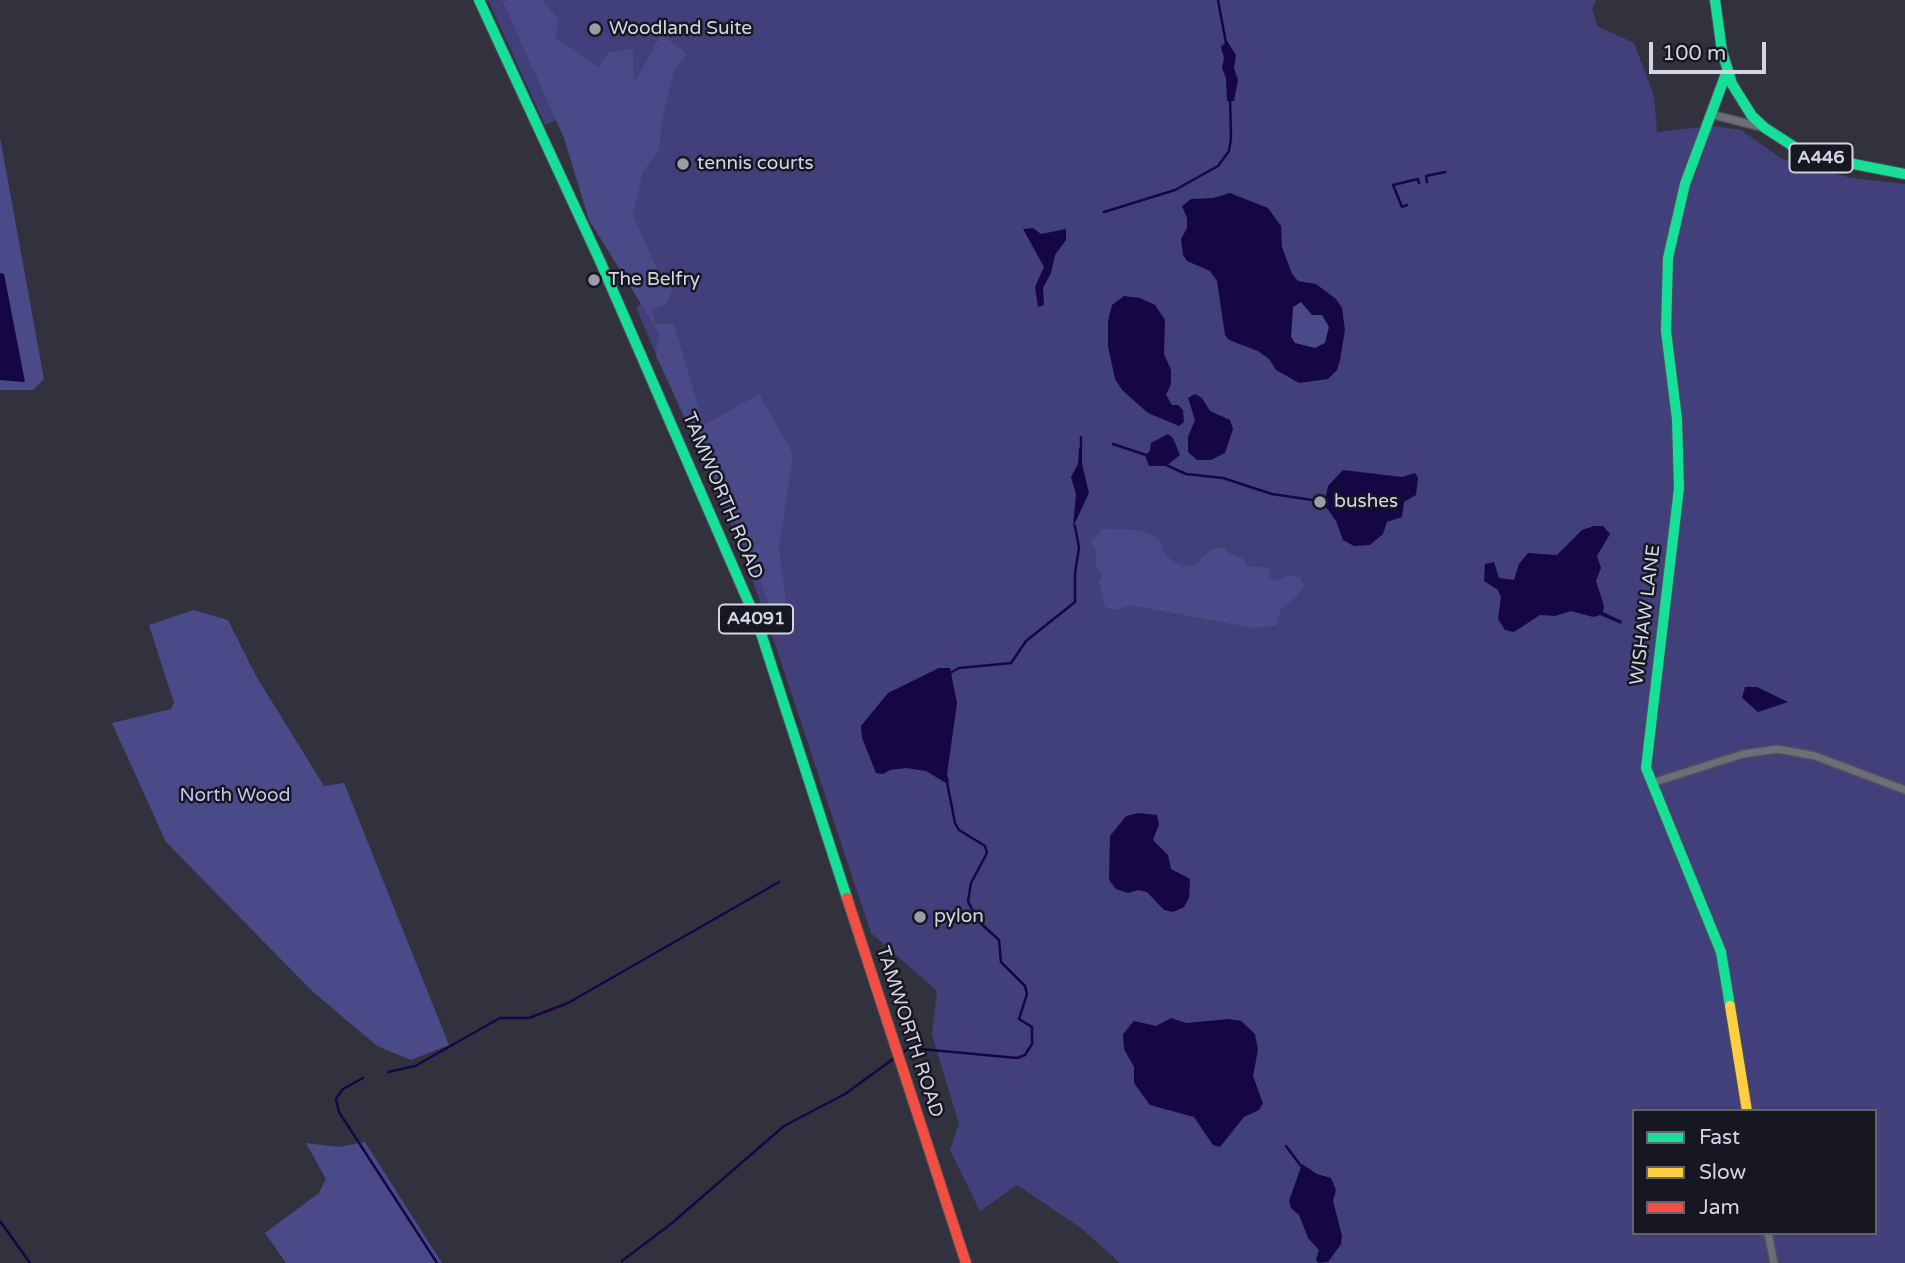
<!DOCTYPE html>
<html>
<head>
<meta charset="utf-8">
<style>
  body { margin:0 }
  #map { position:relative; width:1905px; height:1263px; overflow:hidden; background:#32323e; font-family:"Varela Round",sans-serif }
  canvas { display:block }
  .legend { position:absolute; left:1632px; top:1109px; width:245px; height:126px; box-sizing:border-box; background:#161721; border:2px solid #62636f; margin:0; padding:9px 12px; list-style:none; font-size:21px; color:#d4d5e4 }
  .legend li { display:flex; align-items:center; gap:14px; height:35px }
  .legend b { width:35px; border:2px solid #62636f }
  .scale { position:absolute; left:1649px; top:42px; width:117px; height:32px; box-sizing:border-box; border:4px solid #d4d5e4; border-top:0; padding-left:9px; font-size:21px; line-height:24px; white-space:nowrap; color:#d4d5e4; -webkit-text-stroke:5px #161721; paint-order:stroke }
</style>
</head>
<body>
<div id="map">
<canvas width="1905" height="1263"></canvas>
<ul class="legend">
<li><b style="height:9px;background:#16e098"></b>Fast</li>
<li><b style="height:9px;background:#ffcf43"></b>Slow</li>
<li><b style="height:9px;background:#f24e42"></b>Jam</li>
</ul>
<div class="scale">100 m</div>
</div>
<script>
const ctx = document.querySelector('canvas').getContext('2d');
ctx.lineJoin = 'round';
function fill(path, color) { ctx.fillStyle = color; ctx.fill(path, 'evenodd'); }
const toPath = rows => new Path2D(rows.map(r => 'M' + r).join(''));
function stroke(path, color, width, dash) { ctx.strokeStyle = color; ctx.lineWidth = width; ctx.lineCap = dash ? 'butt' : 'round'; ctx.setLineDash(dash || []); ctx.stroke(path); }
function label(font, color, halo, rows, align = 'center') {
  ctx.font = font + ' "Varela Round",sans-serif'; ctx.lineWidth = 5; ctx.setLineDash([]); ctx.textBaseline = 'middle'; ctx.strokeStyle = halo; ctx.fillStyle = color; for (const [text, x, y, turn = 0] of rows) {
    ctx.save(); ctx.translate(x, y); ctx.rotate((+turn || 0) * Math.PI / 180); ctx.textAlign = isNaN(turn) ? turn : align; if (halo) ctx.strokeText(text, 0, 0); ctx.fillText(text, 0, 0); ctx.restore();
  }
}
fill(toPath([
  [488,0,1596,0,1592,8,1597,26,1634,43,1654,96,1657,132,1713,126,1741,130,1782,159,1851,178,1905,184,1905,1263,1120,1263,1081,1228,1017,1185,980,1211,950,1150,959,1124,932,1035,937,991,871,933,766,617,738,542,636,308,659,289,583,109,545,125],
  [1634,1111,1875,1111,1875,1233,1634,1233]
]), '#41407b');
fill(toPath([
  [502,0,542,0,559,20,555,37,598,67,609,52,633,49,634,84,661,34,687,54,674,71,663,115,659,149,643,172,633,215,659,274,673,286,667,304,652,309,654,323,674,325,704,425,759,394,793,454,779,548,786,601,772,611,741,534,656,356,659,333,589,220,564,138],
  [0,137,44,379,33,390,0,390,0,380,24,382,4,274,0,273],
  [1301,302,1322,315,1329,327,1325,343,1315,348,1295,343,1291,337,1293,307],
  [1102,529,1138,530,1152,535,1160,540,1163,551,1171,560,1183,567,1196,564,1212,549,1224,547,1228,553,1243,558,1246,566,1270,568,1269,576,1274,582,1290,575,1300,577,1304,587,1292,601,1281,608,1277,625,1254,628,1130,605,1114,610,1105,607,1099,582,1102,576,1095,565,1097,551,1091,542],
  [193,610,228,620,256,676,324,786,344,783,449,1045,411,1060,377,1046,311,990,166,842,112,723,171,709,174,703,149,625],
  [365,1142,442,1263,286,1263,265,1233,319,1193,326,1179,306,1143,339,1147]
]), '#4a4a88');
fill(toPath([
  [1227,41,1236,55,1234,68,1238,80,1234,101,1227,101,1226,78,1222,68,1224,58,1221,47],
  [1230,193,1268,208,1281,226,1282,247,1292,274,1298,281,1316,284,1336,299,1342,308,1345,330,1340,360,1337,370,1328,379,1299,383,1276,370,1269,359,1258,351,1229,340,1225,335,1217,281,1210,271,1187,261,1183,255,1181,239,1187,228,1187,218,1182,206,1191,199,1213,198],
  [1301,302,1312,315,1322,315,1329,327,1325,343,1315,348,1295,343,1291,337,1293,307],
  [1033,228,1041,234,1066,229,1066,240,1055,255,1051,273,1043,288,1044,305,1038,307,1035,287,1044,267,1023,229],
  [0,273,4,274,25,382,0,380],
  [1124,296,1140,298,1155,305,1165,320,1164,354,1171,370,1171,384,1166,395,1172,405,1178,405,1183,410,1184,422,1179,426,1148,413,1122,390,1115,379,1108,346,1108,321,1112,305],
  [1195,394,1202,398,1210,411,1230,420,1233,429,1225,453,1211,460,1197,460,1188,452,1188,437,1195,420,1188,398],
  [1168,434,1173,438,1180,455,1166,466,1149,466,1145,455,1150,451,1151,443],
  [1082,447,1082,464,1089,493,1073,527,1076,494,1071,477,1078,464,1079,448],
  [1343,470,1402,477,1415,473,1418,478,1416,495,1404,502,1402,517,1387,522,1383,534,1370,545,1354,546,1343,540,1336,521,1324,504,1328,486],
  [1594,526,1603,526,1610,534,1597,556,1601,568,1596,581,1604,606,1603,612,1622,621,1621,624,1600,615,1593,617,1571,611,1555,616,1540,615,1514,632,1505,630,1498,619,1501,597,1498,590,1484,581,1485,564,1494,562,1499,578,1514,580,1519,564,1528,553,1557,555,1582,530],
  [939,668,950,668,957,703,947,774,949,781,946,783,926,771,906,768,890,770,883,774,876,773,862,738,861,726,888,693],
  [1745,687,1757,687,1788,702,1758,712,1742,698],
  [1138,813,1157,815,1159,824,1153,840,1168,855,1171,869,1190,879,1189,898,1184,907,1173,912,1164,910,1147,892,1138,890,1128,893,1116,889,1109,880,1110,836,1126,816],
  [1171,1018,1186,1023,1229,1019,1241,1021,1255,1034,1258,1050,1253,1076,1263,1103,1259,1110,1244,1117,1220,1147,1213,1145,1194,1117,1150,1105,1134,1083,1134,1067,1124,1049,1123,1034,1134,1021,1156,1026],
  [1302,1164,1317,1174,1331,1178,1336,1190,1333,1201,1342,1236,1341,1244,1328,1262,1319,1263,1316,1260,1319,1250,1308,1238,1299,1215,1291,1208,1289,1201]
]), '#150743');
stroke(toPath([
  [1218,0,1226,43],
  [1427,182,1426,176,1445,172],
  [1407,205,1402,207,1393,185,1418,179,1419,183],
  [1104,212,1175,190,1218,166,1229,151,1231,138,1230,98],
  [1081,437,1081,448],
  [1113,444,1146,455],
  [1164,464,1186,474,1223,478,1272,494,1326,502],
  [950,673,959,668,1011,663,1026,641,1075,602,1075,573,1079,548,1075,526],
  [905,1051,910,1048,1017,1058,1025,1055,1032,1044,1032,1027,1019,1019,1027,994,1025,986,1001,962,999,940,977,920,968,901,971,883,987,853,985,846,959,830,955,823,947,782],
  [388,1072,415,1066,500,1018,529,1018,568,1003,779,882],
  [363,1078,343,1089,336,1099,339,1112,437,1263],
  [1286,1146,1301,1166],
  [0,1221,30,1263],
  [622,1261,672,1223,784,1126,845,1094,893,1059]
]), '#150743', 2.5);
const street = toPath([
  [1710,114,1761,127],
  [1652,783,1743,754,1778,749,1815,756,1905,790],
  [1768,1233,1774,1263]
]);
const fast = toPath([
  [479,0,600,261,758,624,847,898],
  [1715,0,1722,51,1732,84,1752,116,1765,128,1799,150,1818,157,1905,174],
  [1727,71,1685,184,1668,258,1666,331,1677,419,1679,488,1646,768,1721,952,1730,1006]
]);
const slow = toPath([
  [1730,1006,1747,1111]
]);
const jam = toPath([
  [847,898,966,1263]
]);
stroke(street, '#50505a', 10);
stroke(fast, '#50505a', 12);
stroke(slow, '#50505a', 12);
stroke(jam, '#50505a', 12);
stroke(street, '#6d6e78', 7);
stroke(fast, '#16e098', 10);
stroke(slow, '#ffcf43', 10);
stroke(jam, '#f24e42', 10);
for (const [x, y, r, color] of [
  [595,29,7,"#9b9caa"],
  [683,164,7,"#9b9caa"],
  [594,280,7,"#9b9caa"],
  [1320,502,7,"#9b9caa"],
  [920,917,7,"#9b9caa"]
]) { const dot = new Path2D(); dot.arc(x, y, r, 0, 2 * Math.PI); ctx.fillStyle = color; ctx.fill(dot); stroke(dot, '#161721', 2.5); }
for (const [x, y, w] of [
  [1821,158,63],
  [756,619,74]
]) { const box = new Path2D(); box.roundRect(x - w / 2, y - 14.5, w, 29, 5); ctx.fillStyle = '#161721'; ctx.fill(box); stroke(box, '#d4d5e4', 2); }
label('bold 18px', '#d4d5e4', null, [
  ["A446",1821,158],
  ["A4091",756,619]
]);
label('19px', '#d4d5e4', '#161721', [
  ["Woodland Suite",609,29],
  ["tennis courts",697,164],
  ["The Belfry",608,280],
  ["bushes",1334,502],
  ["pylon",934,917]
], 'left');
label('19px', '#d4d5e4', '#161721', [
  ["TAMWORTH ROAD",722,496,67],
  ["WISHAW LANE",1646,615,-83],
  ["TAMWORTH ROAD",909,1032,72]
]);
label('19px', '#c2c6ee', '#161721', [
  ["North Wood",235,796]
]);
</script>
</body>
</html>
